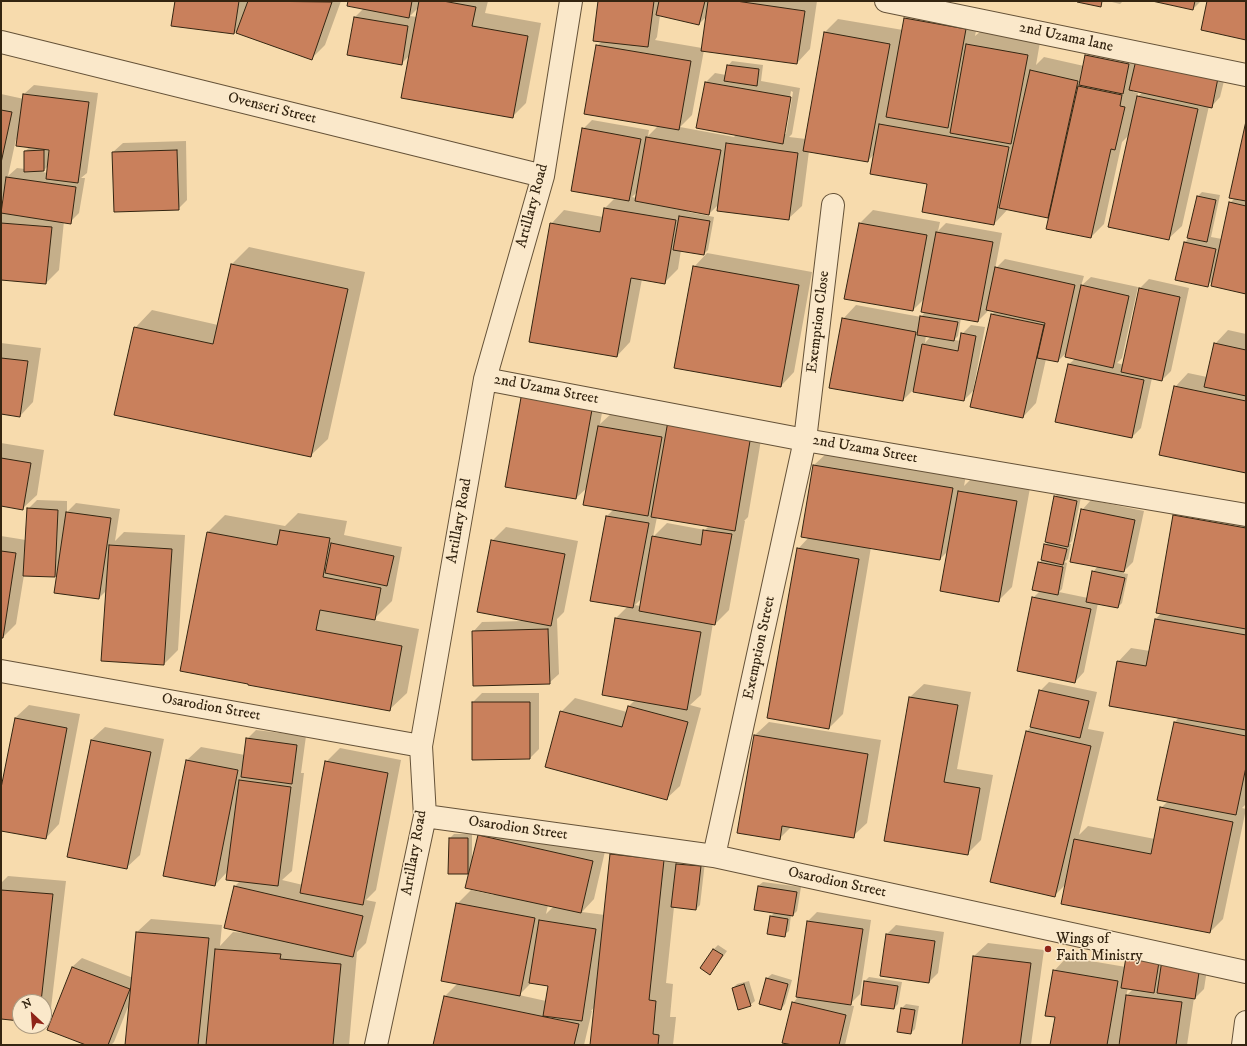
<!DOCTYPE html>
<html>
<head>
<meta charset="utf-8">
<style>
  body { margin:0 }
  #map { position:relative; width:1247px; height:1046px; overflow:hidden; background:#f7dbad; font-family:"IM FELL DW Pica",serif }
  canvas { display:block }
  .frame { position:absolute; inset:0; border:2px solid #342511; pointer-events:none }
  .north { position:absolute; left:12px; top:994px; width:40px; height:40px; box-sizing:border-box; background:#fae8ca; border:1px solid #ab9a80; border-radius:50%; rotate:334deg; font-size:11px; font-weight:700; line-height:16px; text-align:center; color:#342511 }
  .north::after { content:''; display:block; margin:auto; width:14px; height:18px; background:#8f2418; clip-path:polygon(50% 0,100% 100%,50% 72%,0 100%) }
</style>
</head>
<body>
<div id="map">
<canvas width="1247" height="1046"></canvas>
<div class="frame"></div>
<div class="north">N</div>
</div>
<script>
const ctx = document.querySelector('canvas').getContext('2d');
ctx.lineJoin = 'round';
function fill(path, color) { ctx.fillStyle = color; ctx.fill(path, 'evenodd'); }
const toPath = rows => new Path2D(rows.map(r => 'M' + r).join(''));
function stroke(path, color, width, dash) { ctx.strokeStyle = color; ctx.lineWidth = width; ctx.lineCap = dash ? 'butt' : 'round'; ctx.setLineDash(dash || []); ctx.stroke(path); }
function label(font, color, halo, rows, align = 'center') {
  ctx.font = font + ' "IM FELL DW Pica",serif'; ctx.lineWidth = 3; ctx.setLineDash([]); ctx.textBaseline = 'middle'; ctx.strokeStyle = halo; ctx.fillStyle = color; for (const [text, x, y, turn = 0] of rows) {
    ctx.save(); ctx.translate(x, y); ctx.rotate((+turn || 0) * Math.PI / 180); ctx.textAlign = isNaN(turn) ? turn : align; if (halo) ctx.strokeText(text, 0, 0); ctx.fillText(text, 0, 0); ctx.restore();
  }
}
fill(toPath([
  [176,1,341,1,325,45,311,59,239,29,234,33],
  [349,1,488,1,485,13,541,23,526,103,512,117,410,55,401,64,355,17,364,8],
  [419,7,417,17,410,16],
  [599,1,817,1,810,49,797,63,704,50,692,115,680,127,734,137,736,135,698,128,706,82,715,73,726,75,728,66,732,61,763,65,761,81,800,88,792,134,789,137,806,139,825,32,838,19,903,30,905,18,919,5,979,15,975,36,981,31,1040,42,1036,65,1044,57,1084,66,1086,56,1095,47,1227,69,1220,97,1211,107,1209,106,1182,226,1168,239,1129,135,1122,142,1104,224,1091,237,1051,214,1047,217,1008,209,994,224,928,183,875,153,868,161,809,151,802,206,788,219,719,204,709,214,688,210,688,212,714,217,708,250,704,254,681,250,678,269,664,283,642,279,630,342,617,356,551,224,564,210,603,217,605,208,615,198,583,129,592,120,649,130,648,136,659,125,597,46,602,41],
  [660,15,699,24,707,16,702,48,655,40,657,37],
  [1133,90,1143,92,1137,97,1138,93,1133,92],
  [791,91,793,92,786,134,784,134],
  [637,192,636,198,632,197],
  [1108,1,1123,1,1120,4],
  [1157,1,1201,1,1193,9],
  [34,85,98,93,87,173,81,178,85,178,79,213,70,222,64,221,59,270,46,283,1,279,1,209,3,209,4,197,1,200,1,94,24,99,24,94],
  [16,139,30,147,25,151,25,169,17,168,8,176],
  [48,149,51,150,49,160,48,160],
  [49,165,48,173,42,172],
  [1246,126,1246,293,1213,280,1207,286,1184,243,1190,237,1198,196,1202,192,1220,195,1211,237,1222,239,1230,203,1235,198],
  [186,141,187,200,178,209,113,152,123,143],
  [873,210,940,222,938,231,946,223,1002,233,995,269,1005,259,1084,276,1081,286,1091,277,1138,287,1122,358,1117,363,1124,365,1140,288,1149,279,1189,288,1171,371,1162,380,1152,378,1141,428,1132,437,1069,364,1075,359,1067,352,1058,361,1046,359,1036,403,1023,417,992,314,995,311,988,310,987,312,978,321,961,318,958,336,954,340,961,341,962,334,971,325,985,327,973,391,964,400,915,388,903,400,843,319,856,305,921,317,925,312,925,298,913,310,860,223],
  [926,335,931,336,925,343],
  [249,247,365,272,328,439,310,456,135,328,152,310,218,325,232,264],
  [707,253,812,272,794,372,781,386,694,267],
  [1228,330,1246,334,1246,472,1175,387,1188,373,1207,377,1215,344],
  [1,343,41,348,33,402,20,416,1,413],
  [537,379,606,390,600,424,612,413,764,422,748,517,744,521,745,521,729,610,715,624,713,623,701,695,690,705,701,708,680,786,666,799,561,712,575,698,627,712,629,706,635,700,603,694,616,618,628,606,606,517,614,509,588,487,576,498],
  [657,517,709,526,705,530,667,523,653,537],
  [642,598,640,606,635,605],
  [1,443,44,450,37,495,23,508,1,505],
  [828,452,966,475,964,486,972,478,1030,488,1012,587,999,600,948,551,940,559,871,547,843,714,829,728,798,549,809,537,802,536,814,465],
  [1059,492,1081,497,1072,541,1069,544,1071,544,1068,559,1064,562,1067,563,1062,589,1059,592,1088,598,1093,572,1098,566,1082,510,1091,500,1144,511,1133,562,1122,573,1128,574,1122,603,1118,607,1098,603,1084,672,1075,682,1033,598,1041,590,1039,563,1042,560,1045,545,1048,542,1055,497],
  [37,500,67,501,67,512,76,503,120,509,115,541,124,532,185,535,178,650,164,664,107,590,99,598,58,573,55,576,24,575,16,624,3,637,1,637,1,536,26,540,28,509],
  [1188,502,1246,512,1246,804,1242,808,1246,809,1223,919,1210,932,1065,885,1054,896,991,882,1027,731,1031,727,1040,691,1049,682,1097,692,1088,729,1104,732,1079,835,1088,826,1155,839,1161,808,1168,801,1175,722,1179,717,1118,662,1131,648,1150,651,1156,619,1161,613,1174,516],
  [298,513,347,521,344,535,402,547,392,601,373,620,419,629,407,693,389,710,208,532,225,515,285,526],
  [506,527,578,541,564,612,557,619,559,674,549,683,473,632,482,622,524,621,492,541],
  [924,684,971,692,957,769,993,775,981,840,967,854,910,697],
  [482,693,539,693,539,749,530,758,473,702],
  [29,705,80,714,59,824,46,838,1,830,1,793,15,718],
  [769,722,881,740,867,823,853,836,792,826,779,839,755,735],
  [105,727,164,739,140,855,126,868,91,740],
  [256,730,306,736,301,773,304,773,292,871,282,880,303,885,326,762,340,748,401,760,376,890,366,900,376,902,366,943,357,952,349,1045,126,1045,130,1002,114,1042,111,1045,89,1045,72,967,82,958,133,978,137,932,151,919,222,925,220,946,233,932,247,933,247,932,226,927,235,886,241,880,228,871,215,885,164,876,187,760,201,747,245,755,247,739],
  [492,822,606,847,594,899,582,912,605,915,611,855,628,837,681,843,679,862,681,860,705,862,700,905,696,909,674,907,666,983,673,984,670,1017,676,1017,673,1045,591,1045,595,1006,591,1011,592,1011,584,1045,434,1045,445,996,458,983,457,904,471,890,494,895,494,893,470,870,468,873,450,838,454,834,472,834,472,858,473,859,478,835],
  [548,905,554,906,546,914],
  [531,983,549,985,546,1001,519,995],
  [8,876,66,881,51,1008,44,1016,44,1002,20,1002,20,1020,1,1018,1,883],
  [763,882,801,887,797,911,793,915,791,915,789,931,784,935,770,917,775,912,758,886],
  [817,912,871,920,860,994,849,1005,854,1006,845,1045,797,1045,793,1003,799,996,808,921],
  [896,925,944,932,938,973,929,982,887,934],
  [988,943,1044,950,1031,1045,963,1045,974,956],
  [718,945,727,951,714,969,710,973,702,968,714,949],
  [1067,957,1126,967,1209,957,1204,989,1195,998,1194,998,1187,1045,1120,1045,1120,1042,1119,1042,1118,1045,1051,1045,1056,1017,1054,971],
  [1128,988,1133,989,1126,996],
  [772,974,792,980,785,1004,781,1009,767,978],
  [869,977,902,982,898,1004,894,1008,865,981],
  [749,981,755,1001,750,1005,733,988,737,984],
  [906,1004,919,1006,915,1029,911,1033,902,1008]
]), '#0003');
const building = toPath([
  [175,1,239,1,234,34,171,26,175,1],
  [248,1,332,2,312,60,236,33,248,1],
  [348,1,412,1,409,18,347,6,348,1],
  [419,1,443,1,476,7,472,26,528,36,513,118,401,98,419,1],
  [598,1,654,1,648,47,593,41,598,1],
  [659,1,705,1,699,25,656,15,659,1],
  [708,1,736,1,805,11,797,64,701,51,708,1],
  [1078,1,1102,1,1101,7,1077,2,1078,1],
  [1152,1,1195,1,1193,10,1152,1],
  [1207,1,1246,1,1246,40,1201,30,1207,1],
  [354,17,408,26,402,65,347,55,354,17],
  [904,18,966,29,948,128,886,117,904,18],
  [824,32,890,44,868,162,803,151,824,32],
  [966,44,1028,55,1011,144,950,133,966,44],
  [596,45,691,61,679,130,584,114,596,45],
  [1085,55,1129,64,1123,94,1079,85,1085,55],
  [1136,60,1218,78,1212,108,1129,90,1136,60],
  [727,65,759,69,757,86,724,81,727,65],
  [1030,70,1078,81,1048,218,999,208,1030,70],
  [705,82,791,97,783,144,696,128,705,82],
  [1078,86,1122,95,1120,106,1125,107,1115,150,1111,149,1091,238,1046,229,1078,86],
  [23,94,89,102,78,183,46,179,49,150,16,146,23,94],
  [1137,96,1198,109,1169,240,1108,227,1137,96],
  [1,110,12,112,1,163,1,110],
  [1246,121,1246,201,1229,198,1246,121],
  [879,124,1009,147,994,225,922,212,927,184,870,174,879,124],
  [582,128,641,139,629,201,571,191,582,128],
  [646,137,721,150,709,215,635,201,646,137],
  [726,143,798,153,789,220,717,211,726,143],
  [44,150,44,171,24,172,24,151,44,150],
  [177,150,179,210,114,212,112,152,177,150],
  [6,177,76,187,71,224,1,213,6,177],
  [1197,196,1216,200,1207,242,1187,238,1197,196],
  [1229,202,1246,206,1246,294,1211,286,1229,202],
  [604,208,676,220,665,284,631,278,617,357,529,342,550,223,600,232,604,208],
  [679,216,710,221,704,255,673,250,679,216],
  [1,223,52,227,46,284,1,280,1,223],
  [859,223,927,235,913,311,844,299,859,223],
  [936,232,993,242,978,322,921,312,936,232],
  [1184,242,1216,249,1208,287,1175,280,1184,242],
  [231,264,348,289,311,457,114,415,134,327,213,344,231,264],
  [693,266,799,285,781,387,674,368,693,266],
  [995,267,1075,285,1058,362,1037,358,1045,323,986,310,995,267],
  [1081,285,1129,296,1113,368,1065,357,1081,285],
  [1139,288,1180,297,1162,381,1121,372,1139,288],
  [991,314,1044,325,1023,418,970,407,991,314],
  [920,316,958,322,954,341,917,335,920,316],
  [842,318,916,332,903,401,829,388,842,318],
  [961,333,976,336,964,401,913,392,922,344,958,351,961,333],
  [1214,343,1246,350,1246,396,1204,387,1214,343],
  [1,358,28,361,20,417,1,414,1,358],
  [1068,364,1144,380,1132,438,1055,422,1068,364],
  [1174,386,1246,401,1246,473,1159,455,1174,386],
  [522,392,593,404,576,499,505,487,522,392],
  [668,421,751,435,735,531,651,517,668,421],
  [598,426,662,437,648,516,583,505,598,426],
  [1,458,31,463,23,510,1,506,1,458],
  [813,465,953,488,940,560,801,537,813,465],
  [958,491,1017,501,999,602,940,591,958,491],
  [1054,496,1077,501,1068,547,1045,542,1054,496],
  [27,508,58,510,55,577,23,576,27,508],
  [1081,509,1135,520,1124,572,1070,562,1081,509],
  [66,512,111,518,99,599,54,593,66,512],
  [1173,515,1246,528,1246,629,1156,613,1173,515],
  [606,516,649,523,633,608,590,601,606,516],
  [280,530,330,538,323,577,381,588,375,620,320,610,316,630,402,646,390,711,248,685,248,684,180,671,207,532,277,545,280,530],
  [703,530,732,534,715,625,639,611,652,536,701,545,703,530],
  [491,540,565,554,551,626,477,612,491,540],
  [331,543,394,556,387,586,325,573,331,543],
  [1044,544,1067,549,1063,565,1041,560,1044,544],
  [109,545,172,549,164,665,101,661,109,545],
  [797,548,859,559,829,729,767,718,797,548],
  [1,551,16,553,3,638,1,638,1,551],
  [1038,562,1063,567,1058,595,1032,590,1038,562],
  [1092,571,1125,578,1118,608,1086,602,1092,571],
  [1032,597,1091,609,1075,683,1017,671,1032,597],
  [615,618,701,632,687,710,602,695,615,618],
  [1155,619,1246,635,1246,730,1109,706,1117,661,1146,666,1155,619],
  [548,629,550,684,473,686,472,631,548,629],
  [1039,690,1089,701,1080,738,1030,727,1039,690],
  [909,697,958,705,944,782,980,788,968,855,884,841,909,697],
  [472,702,530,702,530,759,472,760,472,702],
  [628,706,688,722,667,800,545,767,560,711,622,727,628,706],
  [15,718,67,728,46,839,1,831,1,788,15,718],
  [1174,722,1246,736,1246,767,1236,815,1157,800,1174,722],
  [1026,731,1091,746,1055,897,990,882,1026,731],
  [754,735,868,754,854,838,782,826,780,840,737,833,754,735],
  [246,738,297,745,292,784,241,777,246,738],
  [91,740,151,752,127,869,67,857,91,740],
  [186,760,238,770,215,886,163,876,186,760],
  [325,761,388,773,363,905,300,893,325,761],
  [239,780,291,787,278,886,226,880,239,780],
  [1160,807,1233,822,1210,933,1061,904,1074,839,1151,854,1160,807],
  [478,835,593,861,581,913,465,888,478,835],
  [449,838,468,838,468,874,448,874,449,838],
  [610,854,664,860,649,1000,656,1001,653,1034,659,1035,658,1045,590,1045,610,854],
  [676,864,701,866,696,910,671,907,676,864],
  [234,886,363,916,353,957,224,928,234,886],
  [758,886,797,892,793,916,754,910,758,886],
  [1,890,53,894,41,1002,20,1002,20,1021,1,1019,1,890],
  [456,903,535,918,520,996,441,981,456,903],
  [770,916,788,919,785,937,767,934,770,916],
  [539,920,596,929,582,1021,543,1016,548,986,529,983,539,920],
  [807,921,863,929,851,1005,796,997,807,921],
  [136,932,209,938,198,1045,125,1045,136,932],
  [886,934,935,941,929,983,880,976,886,934],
  [215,949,281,954,280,959,341,964,333,1045,206,1045,215,949],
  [713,949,723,955,710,975,700,968,713,949],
  [973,956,1031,963,1020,1045,962,1045,973,956],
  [1126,957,1159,962,1154,993,1121,988,1126,957],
  [1162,960,1200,966,1195,999,1157,993,1162,960],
  [72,967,130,989,108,1045,86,1045,47,1030,72,967],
  [1053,970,1118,981,1107,1045,1050,1045,1055,1017,1045,1016,1053,970],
  [766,978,788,984,781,1010,759,1004,766,978],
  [864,981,898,986,894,1009,861,1005,864,981],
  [744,984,751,1006,738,1010,732,988,744,984],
  [1126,995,1182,1002,1176,1045,1119,1045,1126,995],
  [444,996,579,1024,574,1045,433,1045,444,996],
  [792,1002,846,1015,839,1045,793,1045,782,1043,792,1002],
  [901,1008,915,1010,911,1034,897,1032,901,1008]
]);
fill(building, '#c9805c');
stroke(building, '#342511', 1);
const street = toPath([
  [886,1,1246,75],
  [1,42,543,176],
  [485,379,805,440,1246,515],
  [1,671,421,746],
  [425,816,714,856,1246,972],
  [714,856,805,440,833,205],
  [376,1045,425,816,421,746,485,379,543,176,571,1],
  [1243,1045,1246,1022]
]);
stroke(street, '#655238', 24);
stroke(street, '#fae8ca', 22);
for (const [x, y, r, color] of [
  [1048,949,4,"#8f2418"]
]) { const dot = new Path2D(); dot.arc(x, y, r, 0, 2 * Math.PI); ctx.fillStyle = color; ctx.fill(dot); stroke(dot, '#fae8ca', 1.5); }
label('15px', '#342511', '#fae8ca', [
  ["2nd Uzama lane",1066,38,12],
  ["Ovenseri Street",272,109,14],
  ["Artillary Road",533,206,-75],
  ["Exemption Close",819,322,-83],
  ["2nd Uzama Street",546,390,11],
  ["2nd Uzama Street",865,450,10],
  ["Artillary Road",460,521,-80],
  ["Exemption Street",760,648,-78],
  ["Osarodion Street",211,708,10],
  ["Osarodion Street",518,829,8],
  ["Artillary Road",415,853,-80],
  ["Osarodion Street",837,883,12]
]);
label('15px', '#342511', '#fae8ca', [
  ["Wings of",1056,940],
  ["Faith Ministry",1056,957]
], 'left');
</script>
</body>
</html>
